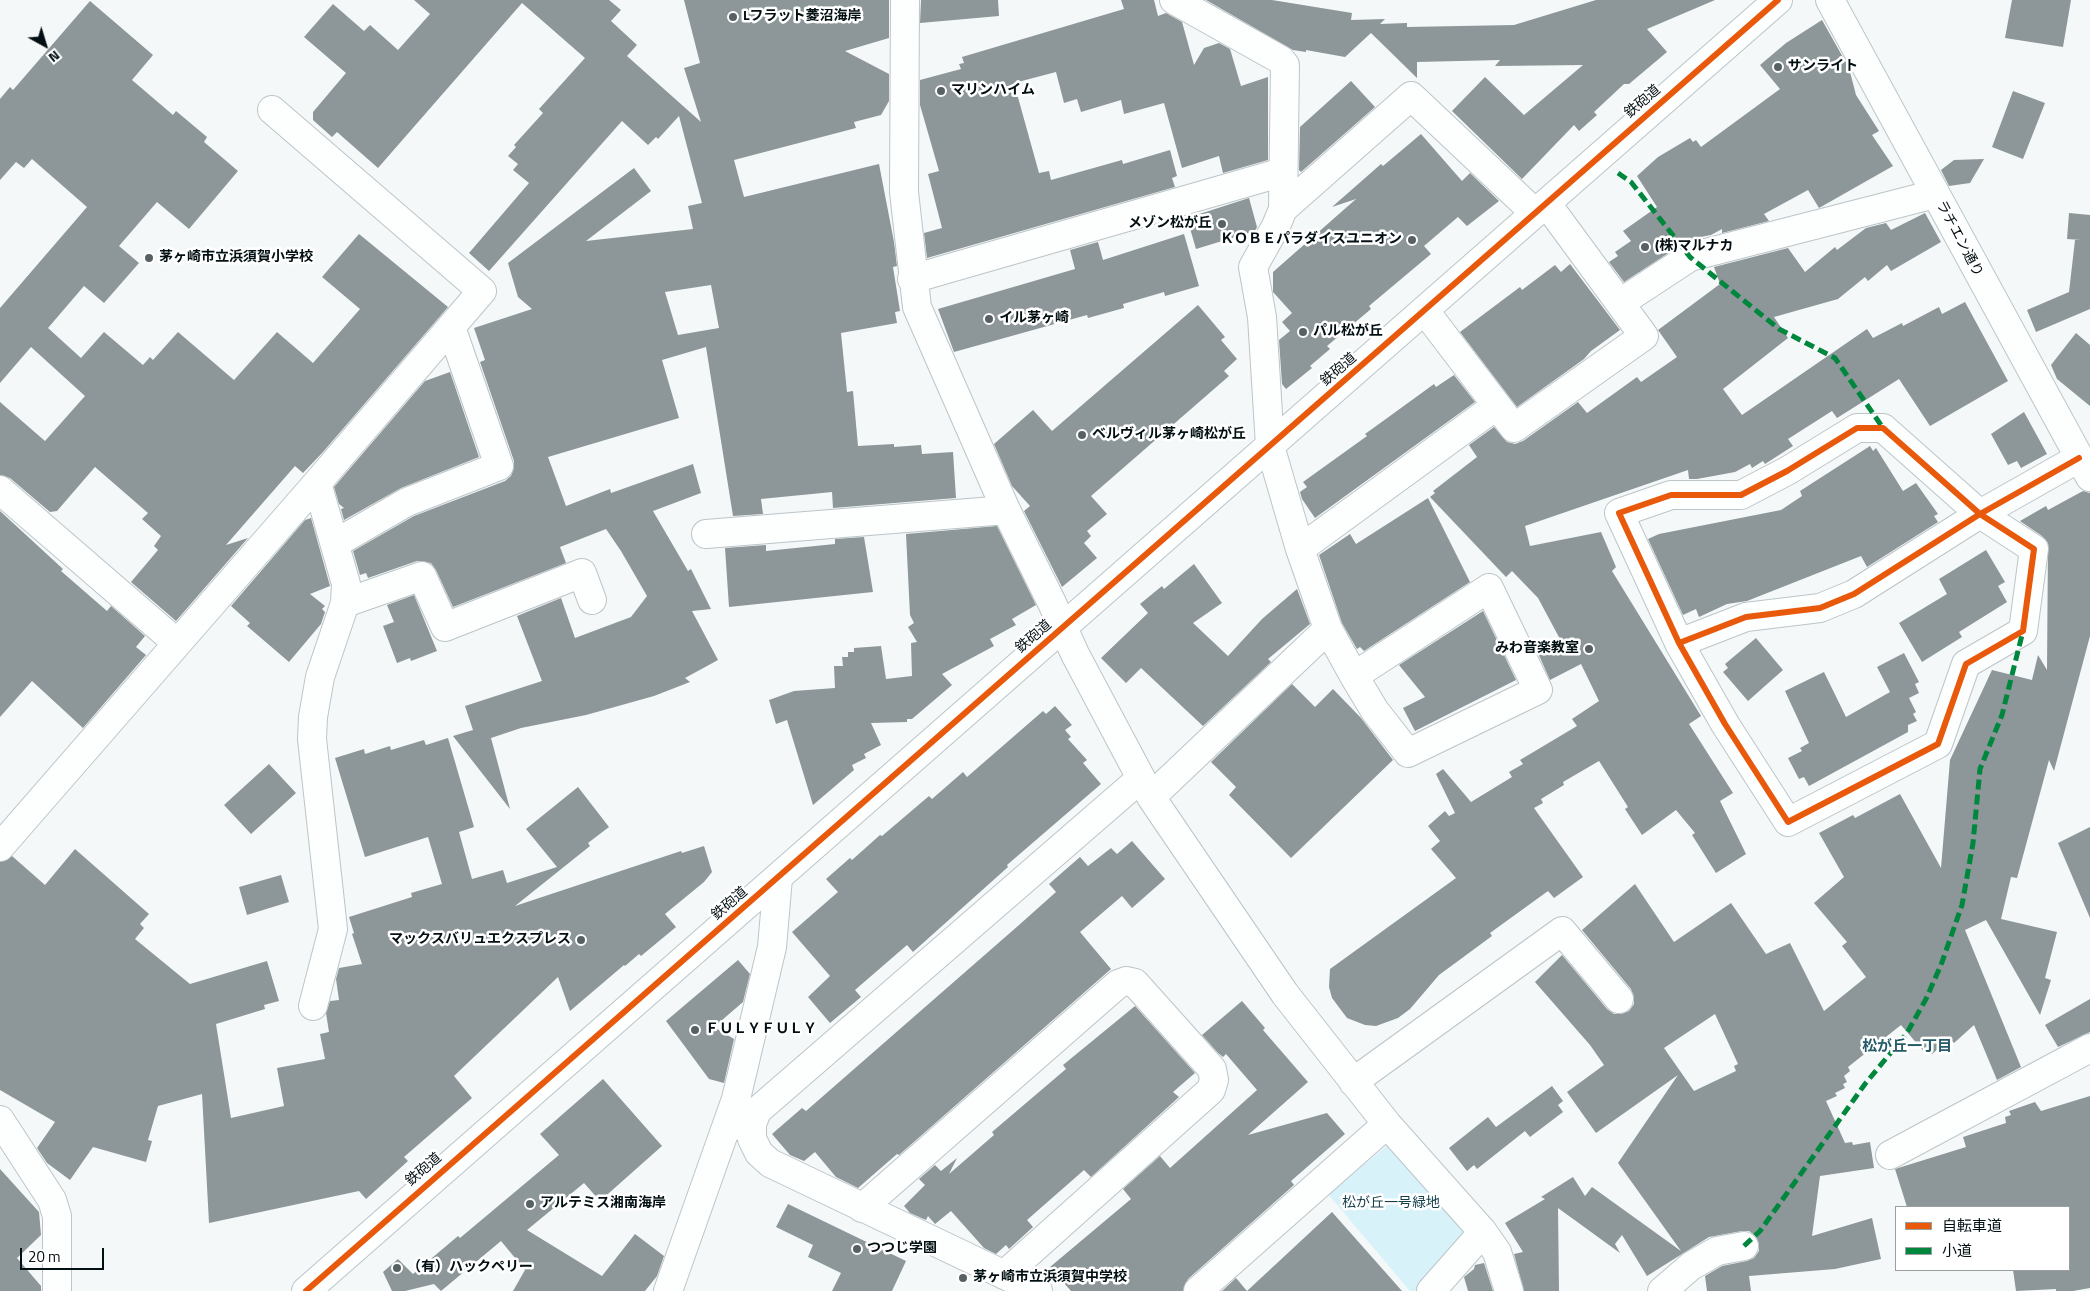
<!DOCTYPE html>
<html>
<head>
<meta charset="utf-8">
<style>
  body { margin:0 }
  #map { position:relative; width:2090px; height:1291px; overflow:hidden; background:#f4f8f9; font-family:"Titillium Web","Noto Sans JP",sans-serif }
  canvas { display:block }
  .legend { position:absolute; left:1895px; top:1206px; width:175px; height:65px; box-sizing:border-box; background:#fff; border:1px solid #9a9fa1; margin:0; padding:6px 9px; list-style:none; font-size:15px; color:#020f13 }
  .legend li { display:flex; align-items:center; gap:10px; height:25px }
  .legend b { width:25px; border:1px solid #9a9fa1 }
  .north { position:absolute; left:20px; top:20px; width:50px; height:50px; -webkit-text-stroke:4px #fff; paint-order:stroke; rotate:141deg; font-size:14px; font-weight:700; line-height:20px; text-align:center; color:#020f13 }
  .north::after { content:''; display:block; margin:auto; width:18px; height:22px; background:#020f13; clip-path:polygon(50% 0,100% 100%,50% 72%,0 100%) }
  .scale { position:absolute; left:20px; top:1248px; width:84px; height:22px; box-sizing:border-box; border:2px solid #020f13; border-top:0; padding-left:6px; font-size:15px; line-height:18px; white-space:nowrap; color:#020f13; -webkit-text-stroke:4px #fff; paint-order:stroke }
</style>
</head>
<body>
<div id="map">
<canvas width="2090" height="1291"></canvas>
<ul class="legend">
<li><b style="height:6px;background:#e8590c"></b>自転車道</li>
<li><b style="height:6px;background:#00873e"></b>小道</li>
</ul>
<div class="north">N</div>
<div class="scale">20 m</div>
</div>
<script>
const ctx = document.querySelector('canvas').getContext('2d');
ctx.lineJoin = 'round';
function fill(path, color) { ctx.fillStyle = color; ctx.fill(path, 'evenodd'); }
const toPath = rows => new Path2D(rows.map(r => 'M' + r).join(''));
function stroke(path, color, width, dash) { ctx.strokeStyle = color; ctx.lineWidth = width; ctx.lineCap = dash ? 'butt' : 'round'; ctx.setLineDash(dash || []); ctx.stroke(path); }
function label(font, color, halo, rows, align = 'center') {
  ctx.font = font + ' "Titillium Web","Noto Sans JP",sans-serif'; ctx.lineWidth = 5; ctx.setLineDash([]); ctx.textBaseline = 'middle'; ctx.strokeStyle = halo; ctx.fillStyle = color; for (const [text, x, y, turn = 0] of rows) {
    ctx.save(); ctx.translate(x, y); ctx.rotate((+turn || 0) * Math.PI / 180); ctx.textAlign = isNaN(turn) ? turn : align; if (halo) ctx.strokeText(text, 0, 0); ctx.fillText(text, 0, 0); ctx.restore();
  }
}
fill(toPath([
  [1394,1140,1472,1241,1415,1291,1410,1291,1328,1194]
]), '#d8f2fa');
fill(toPath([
  [414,0,609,0,621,10,611,21,637,45,627,56,701,122,684,68,700,63,684,0,889,0,889,38,845,51,889,74,889,101,881,115,854,122,856,128,734,160,744,197,879,164,894,242,897,266,893,267,900,311,895,312,897,323,841,333,847,392,853,391,858,446,894,444,894,447,921,445,922,454,953,452,956,498,833,508,832,492,761,499,763,514,733,516,706,347,662,360,679,418,548,457,566,506,610,489,611,493,693,464,701,493,653,511,688,571,691,569,711,609,692,611,718,660,685,678,690,682,654,696,586,715,521,728,491,738,510,809,453,736,473,730,465,706,542,681,517,616,561,598,575,638,631,617,647,596,621,551,606,529,560,547,566,563,453,607,436,570,431,563,417,561,368,578,366,573,360,575,353,551,414,516,505,481,511,476,514,468,514,461,480,362,485,360,474,328,532,309,518,297,508,263,634,168,651,191,586,241,693,229,688,206,702,203,679,116,658,139,656,137,648,145,622,121,489,271,469,253,529,183,513,170,518,164,508,156,516,147,514,145,543,113,539,109,585,58,522,3,378,168,337,132,332,137,313,120,313,112,346,73,304,37,333,4,364,31,370,25,398,50,430,14],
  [711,285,719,328,678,335,665,292],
  [921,0,998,0,999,16,920,23],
  [1121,0,1154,0,1158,16,1166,13,1182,22,1194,65,1204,48,1219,43,1230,49,1241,86,1268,77,1268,160,1223,173,1219,156,1182,168,1164,103,1124,114,1121,100,1081,112,1077,99,1064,103,1056,72,1014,83,1039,173,1049,171,1051,180,1122,160,1123,164,1170,150,1177,176,1172,178,1175,187,927,258,924,233,942,228,928,174,939,171,920,105,920,80,961,69,959,64,964,63,962,57,1124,9],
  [1206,0,1272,0,1352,13,1351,20,1385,19,1380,24,1407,23,1407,27,1514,25,1596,0,1715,0,1647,29,1667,52,1629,84,1624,84,1594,112,1597,115,1579,131,1574,125,1522,179,1452,111,1485,77,1524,115,1583,65,1495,66,1500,60,1417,62,1417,78,1371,33,1345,57,1306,50,1306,52,1293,50],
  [2012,0,2071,0,2063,47,2005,38],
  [90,1,153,55,132,80,173,115,176,111,207,137,204,142,238,171,189,229,157,202,119,246,139,263,104,303,84,286,48,328,81,358,104,332,143,365,150,357,153,360,178,332,234,380,277,332,313,363,360,309,322,277,359,234,448,307,323,452,303,473,295,466,226,545,248,538,176,621,131,582,158,550,154,546,161,536,142,519,148,513,95,467,57,511,50,512,10,478,0,475,0,402,45,441,85,396,31,347,0,383,0,308,87,207,32,159,24,168,16,162,0,180,0,99,10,87,13,90],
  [1822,20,1849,68,1856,95,1879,131,1872,135,1893,166,1819,208,1808,190,1764,214,1769,221,1722,233,1722,229,1711,235,1690,239,1624,282,1609,262,1618,256,1615,252,1631,241,1623,231,1657,207,1637,176,1658,157,1690,138,1693,142,1696,140,1701,147,1780,89,1760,65,1786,43],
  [1351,81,1375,107,1301,172,1299,170,1300,127],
  [2013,91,2045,103,2023,159,1992,147],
  [1421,134,1462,181,1470,173,1499,201,1467,226,1458,217,1424,246,1431,254,1369,306,1371,309,1327,346,1330,349,1310,366,1312,368,1286,389,1282,384,1279,340,1290,331,1282,322,1292,313,1273,292,1273,272,1356,199,1332,207,1381,164,1383,166],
  [1984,159,1970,183,1949,186,1941,170,1954,160],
  [1249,198,1257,227,1255,231,1196,249,1187,218],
  [1925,213,1941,242,1891,271,1887,265,1868,281,1865,277,1838,299,1774,317,1788,338,1723,389,1742,415,1867,329,1873,338,1902,323,1903,326,1939,307,1942,314,1965,302,2008,381,1930,426,1899,379,1837,418,1832,411,1788,439,1793,446,1765,464,1763,461,1752,468,1750,464,1735,472,1697,479,1689,479,1688,470,1525,526,1530,546,1601,532,1616,567,1612,571,1701,716,1689,724,1733,793,1720,801,1746,854,1716,873,1692,835,1695,833,1676,810,1642,835,1625,809,1628,807,1599,761,1563,782,1564,785,1541,799,1543,803,1534,808,1583,877,1554,898,1548,891,1490,933,1492,936,1439,975,1410,1009,1398,1018,1376,1026,1365,1025,1347,1018,1332,998,1329,987,1330,969,1456,878,1431,849,1440,841,1428,826,1445,811,1449,816,1455,813,1436,774,1443,769,1471,802,1512,777,1509,772,1523,764,1520,760,1577,726,1572,719,1599,701,1581,664,1550,680,1537,651,1560,639,1538,598,1512,571,1506,577,1430,497,1435,493,1433,491,1477,457,1469,445,1494,427,1507,442,1515,444,1523,441,1578,402,1587,413,1637,377,1641,382,1677,357,1658,330,1720,284,1714,267,1788,248,1805,272,1835,247,1837,250,1866,228,1886,223,1891,230],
  [2069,213,2090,215,2090,309,2036,332,2027,310,2069,292,2075,240,2081,240,2067,239],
  [1184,234,1199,286,1165,296,1164,292,1123,304,1124,308,1088,318,1087,315,954,352,938,309,1075,269,1070,250,1098,242,1103,260],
  [1570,264,1620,330,1591,351,1584,359,1517,407,1460,332,1520,287,1522,290,1555,265,1561,272],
  [1198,305,1225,337,1221,340,1237,359,1224,371,1229,376,1091,496,1107,514,1087,531,1091,536,1084,543,1097,558,1062,587,1024,511,1030,506,1012,486,994,444,1033,410,1052,431],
  [2076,333,2090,345,2090,406,2057,379,2051,365],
  [450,372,479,457,401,488,344,520,341,509,344,508,339,504,334,487,425,381],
  [1454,375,1475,402,1315,518,1302,499,1300,492,1307,487,1303,482,1367,436,1365,434,1390,416,1434,384,1436,387],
  [2024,412,2047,454,2021,468,2017,461,2008,465,1991,434],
  [1870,446,1873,451,1876,448,1903,491,1916,483,1938,514,1934,516,1938,522,1867,567,1861,556,1747,601,1727,604,1699,617,1696,609,1683,615,1648,539,1659,534,1781,510,1802,496,1800,491],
  [2083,491,2090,493,2090,636,2054,771,2049,760,2017,878,2011,877,2001,919,2057,932,2045,978,2051,980,2040,1015,1986,920,1965,930,2021,1067,1997,1080,1974,1025,1954,1043,1950,1039,1932,1054,1928,1050,1925,1053,1901,1025,1848,1067,1850,1071,1844,1076,1847,1082,1843,1084,1845,1088,1835,1093,1837,1096,1826,1101,1845,1143,1852,1142,1853,1145,1870,1142,1874,1168,1820,1176,1812,1236,1872,1218,1881,1259,1835,1269,1749,1276,1751,1291,1707,1291,1705,1276,1722,1266,1747,1261,1754,1258,1759,1251,1759,1244,1756,1236,1749,1231,1742,1231,1709,1237,1647,1276,1622,1235,1615,1244,1620,1253,1558,1208,1559,1291,1524,1291,1514,1254,1523,1252,1505,1223,1545,1199,1541,1197,1573,1177,1585,1196,1592,1187,1681,1251,1618,1163,1678,1075,1596,1133,1567,1092,1604,1065,1590,1045,1535,982,1562,955,1607,1009,1614,1014,1621,1014,1629,1011,1634,1004,1634,997,1631,989,1582,930,1635,884,1674,942,1731,903,1766,954,1790,943,1824,1011,1866,977,1842,946,1847,942,1814,903,1844,877,1819,833,1853,815,1855,818,1900,794,1941,868,1950,760,1992,670,2032,680,2038,655,2047,670,2048,543,2042,536,2020,521,2046,506,2048,510],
  [1715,1014,1738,1064,1734,1066,1736,1071,1694,1091,1664,1048],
  [1428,498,1470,582,1364,651,1360,647,1357,649,1342,623,1319,555,1350,534,1356,544],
  [0,511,63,569,61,571,107,611,111,606,145,636,136,647,146,655,83,728,32,681,0,717],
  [311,518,330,586,310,594,325,606,322,609,325,612,321,624,289,662,247,626,250,623,231,606,305,520],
  [997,526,1036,605,1012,619,1016,625,990,639,994,646,942,674,952,685,912,719,907,719,907,722,871,723,881,745,864,754,866,758,852,765,854,770,813,805,787,720,776,724,769,700,794,691,835,688,834,666,843,666,842,657,848,657,848,652,854,652,854,648,881,646,886,679,912,676,911,643,917,642,908,627,914,623,910,615,906,534],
  [864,537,873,592,729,607,725,548,766,545,766,551,835,544,835,539],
  [1986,550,2005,582,1998,586,2007,602,1959,632,1962,637,1922,662,1899,623,1947,594,1939,579],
  [1194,564,1222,603,1193,623,1228,656,1262,619,1297,589,1310,624,1268,659,1271,662,1203,726,1141,668,1126,683,1101,658,1148,613,1140,604,1162,586,1164,589],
  [414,595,437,651,411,661,410,658,397,663,383,626,394,622,387,605],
  [1483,611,1516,680,1415,731,1403,708,1425,697,1399,665],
  [1756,638,1783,670,1748,701,1723,672,1728,668,1725,664],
  [1904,653,1919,682,1915,684,1919,693,1909,698,1916,712,1913,714,1917,721,1908,725,1908,732,1809,786,1804,777,1799,779,1788,758,1802,751,1800,748,1809,743,1785,691,1824,672,1846,717,1890,692,1877,667],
  [1292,684,1315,707,1333,689,1361,718,1393,760,1291,858,1229,795,1236,787,1211,762],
  [1055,706,1072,725,1065,730,1071,737,1068,739,1087,760,1083,763,1101,784,1007,865,1008,867,913,952,907,945,855,990,861,997,830,1023,808,997,830,976,792,932,838,892,826,879,850,858,852,860,880,835,882,836,929,796,932,799,963,772,967,777,1043,711,1046,714],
  [448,738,474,827,459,832,472,879,503,870,507,883,557,867,526,829,578,787,609,827,588,843,590,846,515,906,681,851,682,853,704,846,712,872,704,882,665,914,676,927,641,956,639,954,625,966,624,965,570,1011,558,977,454,1076,472,1098,404,1157,408,1161,366,1199,359,1191,209,1223,202,1094,158,1106,148,1140,152,1141,146,1162,93,1147,70,1180,47,1163,37,1148,55,1122,0,1090,0,862,12,856,45,885,75,849,149,914,140,924,144,928,135,939,190,984,267,961,279,1001,264,1005,265,1009,216,1024,231,1118,284,1106,277,1068,325,1059,320,1034,329,1032,326,1013,330,1001,339,1000,336,979,339,968,362,964,352,934,354,933,349,917,412,897,411,893,442,884,428,837,365,857,335,758,364,749,365,754,390,746,391,750,424,740,426,745],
  [269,764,296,793,251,834,224,805],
  [2090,827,2090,918,2058,843],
  [1132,841,1165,879,1132,908,1122,896,1080,932,1111,969,899,1155,897,1154,858,1188,836,1177,815,1152,804,1161,790,1155,772,1134,802,1108,806,1111,1019,925,1056,892,1049,884,1080,857,1088,866,1111,848,1117,854],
  [281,875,289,902,247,915,239,887],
  [738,960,750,974,743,1002,714,1027,734,1039,724,1083,709,1079,666,1021],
  [2090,999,2090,1032,2058,1047,2045,1025],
  [1242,1001,1265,1028,1263,1030,1308,1082,1248,1135,1327,1113,1345,1134,1291,1181,1294,1185,1188,1279,1183,1291,1071,1291,1050,1267,1131,1199,1123,1189,1160,1156,1170,1168,1257,1090,1226,1054,1223,1057,1218,1053,1202,1035],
  [1135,1006,1195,1073,1173,1092,1179,1097,1091,1177,1084,1170,1027,1220,1033,1227,1009,1249,1006,1245,996,1254,984,1248,951,1211,935,1224,928,1216,926,1220,910,1213,904,1206,925,1185,919,1179,935,1165,941,1171,957,1158,949,1174,994,1135,992,1132,1066,1069,1063,1065],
  [603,1079,662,1146,600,1201,584,1183,527,1230,602,1276,635,1234,664,1256,657,1276,645,1291,513,1291,525,1270,501,1241,441,1291,434,1284,405,1291,392,1291,383,1272,398,1259,413,1274,458,1236,460,1238,559,1155,540,1134],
  [1552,1086,1563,1101,1558,1105,1563,1112,1530,1137,1525,1131,1477,1169,1474,1165,1467,1171,1449,1148,1488,1117,1496,1127],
  [2090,1096,2090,1288,2073,1291,2056,1291,2056,1289,2016,1291,2013,1270,2069,1270,2069,1207,1907,1207,1895,1169,1966,1147,1963,1137,2006,1123,2005,1117,2011,1115,2009,1111,2035,1102,2041,1111],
  [0,1169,39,1212,41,1235,17,1258,41,1286,41,1291,0,1291],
  [788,1204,906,1261,892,1291,832,1291,841,1273,808,1257,813,1245,776,1227],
  [1332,1212,1402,1291,1222,1291,1236,1278,1247,1291],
  [1484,1263,1493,1291,1468,1291,1464,1277,1474,1269,1475,1265]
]), '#8d9698');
const minor = toPath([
  [905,0,904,192,917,307,1006,510,1052,603,1075,654,1151,797,1285,994,1387,1124,1483,1232,1497,1252,1509,1291],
  [1830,0,2090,477],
  [1283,209,1411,96,1535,213],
  [912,279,1283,172],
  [1620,303,1690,257,1935,194],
  [1425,311,1514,428,1644,336,1547,204],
  [0,490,177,643],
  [706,534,1006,510],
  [336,543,407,502,499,466,451,327],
  [1300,549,1496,406],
  [1489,588,1538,690,1408,753,1375,711,1354,676,1489,588],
  [345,603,422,576,445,627,582,573,592,600],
  [1328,629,1354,676],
  [1679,643,1746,617,1820,608,1854,594,1980,514,2034,549,2023,631,1966,664,1938,744,1788,822,1725,724,1679,643,1619,513,1671,495,1741,495,1787,471,1857,428,1883,428,1980,514,2079,458],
  [1151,797,1328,629,1300,549,1270,446,1262,317,1253,267,1276,226,1283,209,1285,65,1281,60,1174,0],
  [0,847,317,483,482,291,272,110],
  [313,1006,333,929,312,739,313,717,320,677,345,603,346,584,317,483],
  [1353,1082,1562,931,1619,999],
  [0,1120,52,1200,57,1216,57,1291],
  [752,1124,757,1111,1140,779],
  [734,1126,752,1124,752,1139,759,1153,770,1163,1038,1291],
  [1890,1155,2090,1048],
  [862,1208,1118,984,1126,981,1135,983,1212,1069,1214,1080,1211,1090,1004,1275],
  [668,1291,736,1099,772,947,778,878],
  [1198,1291,1387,1124],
  [1431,1291,1483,1232],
  [1662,1291,1691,1266,1717,1251,1744,1246]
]);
const tertiary = toPath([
  [306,1291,1778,0]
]);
stroke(minor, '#bcc5c8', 30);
stroke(tertiary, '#bcc5c8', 30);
stroke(minor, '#fdfefe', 28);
stroke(tertiary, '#fdfefe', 28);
stroke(toPath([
  [1618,173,1631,182,1690,257,1779,329,1835,358,1883,428],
  [1744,1246,1760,1231,1865,1084,1907,1033,1926,999,1941,965,1962,905,1973,843,1980,769,2002,715,2023,631]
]), '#00873e', 5, [10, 5]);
stroke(toPath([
  [1679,643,1746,617,1820,608,1854,594,1980,514,2034,549,2023,631,1966,664,1938,744,1788,822,1725,724,1679,643,1619,513,1671,495,1741,495,1787,471,1857,428,1883,428,1980,514,2079,458],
  [306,1291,1778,0]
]), '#e8590c', 6);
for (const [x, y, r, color] of [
  [733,17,5,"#576164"],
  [1778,67,5,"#576164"],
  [941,91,5,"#576164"],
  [1222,224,5,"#576164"],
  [1412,240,5,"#576164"],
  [1645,247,5,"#576164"],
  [149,258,5,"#576164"],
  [989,319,5,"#576164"],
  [1303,332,5,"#576164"],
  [1082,435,5,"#576164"],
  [1589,649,5,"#576164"],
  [581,940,5,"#576164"],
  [695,1030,5,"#576164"],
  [530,1204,5,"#576164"],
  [857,1249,5,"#576164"],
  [397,1268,5,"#576164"],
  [963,1278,5,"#576164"]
]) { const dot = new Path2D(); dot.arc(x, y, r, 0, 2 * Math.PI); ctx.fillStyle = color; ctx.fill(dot); stroke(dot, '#fff', 2); }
label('bold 14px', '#020f13', '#fff', [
  ["Lフラット菱沼海岸",743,17],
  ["サンライト",1788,67],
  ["マリンハイム",951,91],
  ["メゾン松が丘",1212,224,"right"],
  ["ＫＯＢＥパラダイスユニオン",1402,240,"right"],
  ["(株)マルナカ",1655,247],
  ["茅ヶ崎市立浜須賀小学校",159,258],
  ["イル茅ヶ崎",999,319],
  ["パル松が丘",1313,332],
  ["ベルヴィル茅ヶ崎松が丘",1092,435],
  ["みわ音楽教室",1579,649,"right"],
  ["マックスバリュエクスプレス",571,940,"right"],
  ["ＦＵＬＹＦＵＬＹ",705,1030],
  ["アルテミス湘南海岸",540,1204],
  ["つつじ学園",867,1249],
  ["（有）ハックペリー",407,1268],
  ["茅ヶ崎市立浜須賀中学校",973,1278]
], 'left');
label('14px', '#020f13', '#fff', [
  ["鉄砲道",1643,102,-41],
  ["ラチエン通り",1959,239,62],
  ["鉄砲道",1339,370,-41],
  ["鉄砲道",1034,637,-41],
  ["鉄砲道",730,904,-41],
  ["鉄砲道",424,1170,-41]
]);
label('14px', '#143e48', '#fff', [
  ["松が丘一号緑地",1391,1204]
]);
label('bold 15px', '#265b69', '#fff', [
  ["松が丘一丁目",1907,1047]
]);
</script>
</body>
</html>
